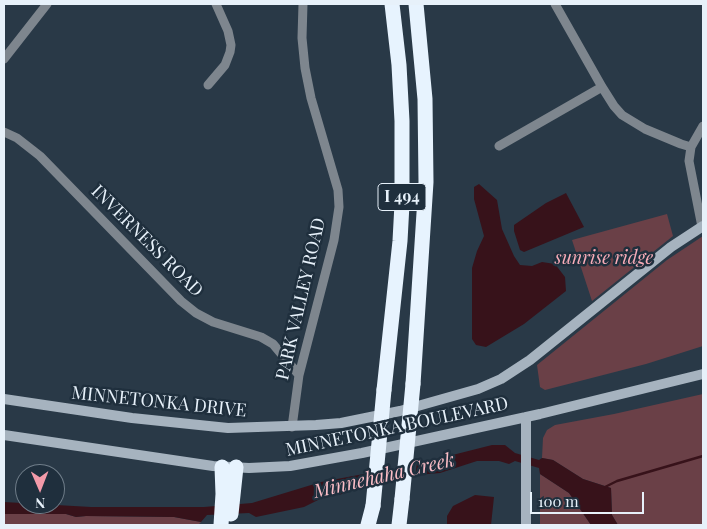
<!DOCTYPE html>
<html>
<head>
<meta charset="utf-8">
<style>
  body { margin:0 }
  #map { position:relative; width:707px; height:529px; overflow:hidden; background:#293947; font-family:"Playfair Display",serif }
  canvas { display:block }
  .frame { position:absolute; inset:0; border:5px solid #e7f1fa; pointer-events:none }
  .north { position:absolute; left:15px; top:464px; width:50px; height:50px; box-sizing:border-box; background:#1f2f3d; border:1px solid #6f7d89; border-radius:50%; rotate:179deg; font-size:14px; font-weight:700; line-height:20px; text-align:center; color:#e7f1fa }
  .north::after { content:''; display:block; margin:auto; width:18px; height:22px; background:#f39aa9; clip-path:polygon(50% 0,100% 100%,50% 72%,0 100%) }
  .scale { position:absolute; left:530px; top:492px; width:114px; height:22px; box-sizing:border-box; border:2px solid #e7f1fa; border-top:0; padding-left:6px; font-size:15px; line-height:18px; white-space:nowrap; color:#e7f1fa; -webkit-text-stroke:4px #1f2f3d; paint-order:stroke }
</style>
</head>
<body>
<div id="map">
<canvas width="707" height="529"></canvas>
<div class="frame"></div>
<div class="north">N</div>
<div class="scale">100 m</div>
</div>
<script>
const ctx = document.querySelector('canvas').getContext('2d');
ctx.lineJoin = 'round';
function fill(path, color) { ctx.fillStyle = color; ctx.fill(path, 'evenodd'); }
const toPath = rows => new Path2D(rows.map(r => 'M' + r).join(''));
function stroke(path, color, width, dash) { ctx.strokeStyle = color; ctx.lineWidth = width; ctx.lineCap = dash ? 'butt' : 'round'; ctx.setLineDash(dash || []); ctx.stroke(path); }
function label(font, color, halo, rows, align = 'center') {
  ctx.font = font + ' "Playfair Display",serif'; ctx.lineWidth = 5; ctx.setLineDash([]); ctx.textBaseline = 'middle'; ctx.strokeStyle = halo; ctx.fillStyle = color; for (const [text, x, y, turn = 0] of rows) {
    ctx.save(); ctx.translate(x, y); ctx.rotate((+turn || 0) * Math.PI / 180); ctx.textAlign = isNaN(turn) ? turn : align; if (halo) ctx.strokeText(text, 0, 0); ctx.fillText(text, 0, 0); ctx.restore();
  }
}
fill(toPath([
  [667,214,673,236,592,301,572,240],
  [703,236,703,346,646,364,545,390,540,387,537,365,667,260],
  [703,394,703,525,618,525,612,515,611,488,583,479,553,460,542,458,543,438,547,430,555,425,614,414],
  [540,474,569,493,591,525,540,525],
  [4,514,66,514,76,517,86,516,174,517,201,522,198,525,4,525]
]), '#6a4047');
fill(toPath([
  [479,184,497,200,502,229,514,256,520,265,532,266,542,262,555,264,565,277,566,291,524,324,486,347,476,345,472,339,472,268,477,251,484,236,474,199,474,187],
  [566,193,584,227,524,252,520,250,514,231,514,225,546,203],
  [492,445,505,445,515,453,539,460,542,458,553,460,583,479,611,488,612,515,618,525,591,525,569,493,540,474,539,468,515,461,509,464,499,461,477,461,440,473,416,475,363,487,339,495,328,495,304,507,256,517,249,513,207,515,201,522,174,517,86,516,76,517,66,514,4,514,4,502,91,507,204,507,252,503,321,482,417,464],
  [475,495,494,497,491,525,447,525,447,516,453,506]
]), '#37121a');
fill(toPath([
  [417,462,415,478,363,490,365,471]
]), '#293947');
stroke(toPath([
  [605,487,617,481,703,456]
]), '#37121a', 2.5);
stroke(toPath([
  [555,4,602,87,614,106,622,115,645,129,681,144,691,147],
  [4,59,47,4],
  [208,85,225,65,230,52,231,45,228,31,216,4],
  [4,132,17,138,40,156,181,301,196,313,213,322,261,337,273,344,299,375],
  [499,146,602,87],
  [702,227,689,161,691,147,703,126],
  [292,427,299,375,334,240,339,207,338,190,311,98,305,68,302,38,303,4]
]), '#7e868e', 9);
stroke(toPath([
  [4,399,132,418,228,428,316,425,341,423,400,411,478,389,501,379,530,360,671,247,703,226],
  [4,435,213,466,249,468,290,466,362,453,540,414,703,374],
  [526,525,526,417]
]), '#a6b3bf', 10);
stroke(toPath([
  [413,384,426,182,425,99,416,4],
  [384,390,400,241,402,204,402,121,399,65,392,4],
  [231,514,236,467],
  [221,525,223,494,222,467],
  [368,525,373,506],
  [399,525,402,499]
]), '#e7f3fe', 15);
stroke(toPath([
  [402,499,413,384],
  [373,506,384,390]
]), '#e7f3fe', 15);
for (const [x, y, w] of [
  [402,197,48]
]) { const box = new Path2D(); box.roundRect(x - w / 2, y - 13.5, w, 27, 4); ctx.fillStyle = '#1f2f3d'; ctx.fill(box); stroke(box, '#e7f1fa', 1); }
label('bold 16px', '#e7f1fa', null, [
  ["I 494",402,197]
]);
label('18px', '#e7f1fa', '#1f2f3d', [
  ["INVERNESS ROAD",147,241,45],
  ["PARK VALLEY ROAD",301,299,-77],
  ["MINNETONKA DRIVE",159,402,6],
  ["MINNETONKA BOULEVARD",397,427,-12]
]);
label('italic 18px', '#f8acb8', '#1f2f3d', [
  ["sunrise ridge",604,258]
]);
label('italic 19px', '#fcbec7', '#1f2f3d', [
  ["Minnehaha Creek",384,476,-13]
]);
</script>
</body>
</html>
